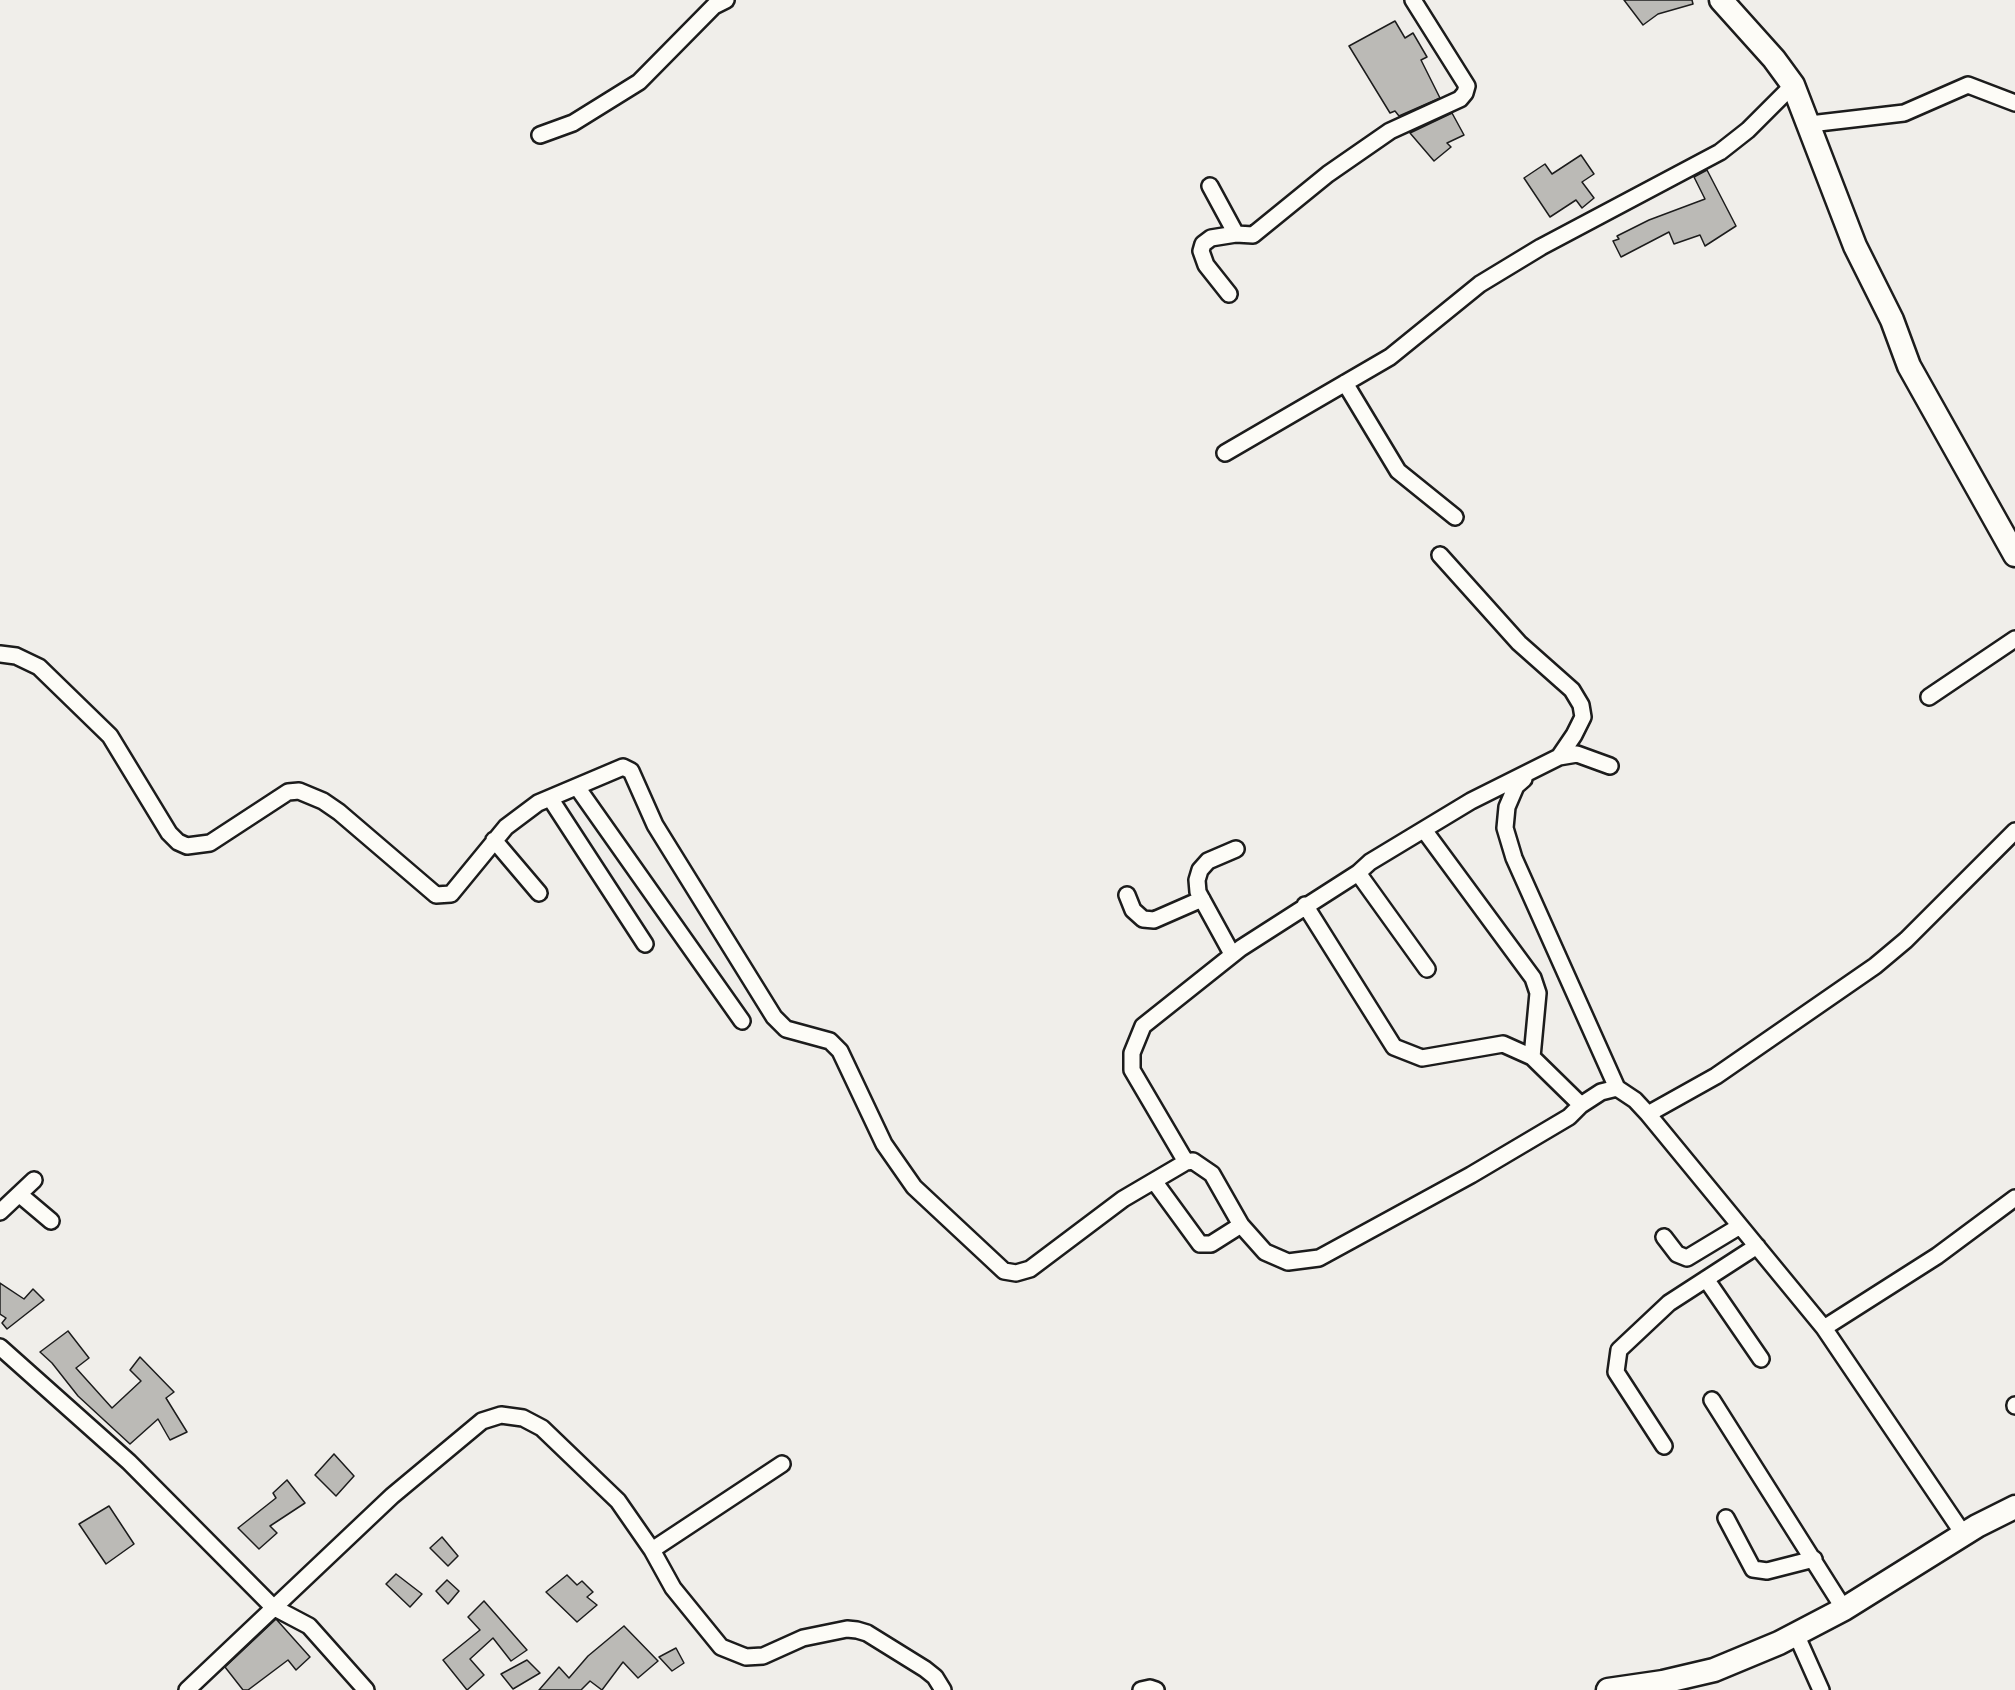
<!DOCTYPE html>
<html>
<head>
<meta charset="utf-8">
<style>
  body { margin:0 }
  canvas { display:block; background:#f0eeea }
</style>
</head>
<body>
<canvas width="2015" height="1690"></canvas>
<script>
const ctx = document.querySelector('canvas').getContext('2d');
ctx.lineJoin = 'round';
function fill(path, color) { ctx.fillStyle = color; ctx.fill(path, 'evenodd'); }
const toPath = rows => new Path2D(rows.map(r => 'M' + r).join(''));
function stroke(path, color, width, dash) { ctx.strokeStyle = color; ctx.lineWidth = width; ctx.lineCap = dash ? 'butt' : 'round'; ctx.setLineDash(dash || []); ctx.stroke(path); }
const building = toPath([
  [1624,0,1692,0,1693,4,1658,14,1643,25,1624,0],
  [1395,21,1405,38,1413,33,1427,57,1421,60,1440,98,1399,116,1395,111,1390,113,1349,46,1395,21],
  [1452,113,1464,135,1447,143,1451,147,1434,161,1410,133,1452,113],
  [1581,155,1594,174,1582,182,1594,198,1582,208,1576,200,1550,217,1524,178,1545,164,1552,174,1581,155],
  [1707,170,1736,226,1705,246,1700,235,1674,244,1669,232,1621,257,1613,241,1619,239,1617,236,1649,220,1705,199,1694,177,1707,170],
  [0,1283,24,1299,33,1289,44,1300,7,1329,2,1323,6,1318,0,1314,0,1283],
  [68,1331,89,1358,76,1368,112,1408,141,1381,130,1370,140,1357,174,1392,166,1398,187,1432,170,1440,158,1419,130,1444,78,1396,52,1363,40,1352,68,1331],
  [334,1454,354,1476,336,1496,315,1475,334,1454],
  [287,1480,305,1503,270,1526,277,1533,259,1549,238,1528,276,1498,273,1493,287,1480],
  [109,1506,134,1544,106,1564,79,1524,109,1506],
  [442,1537,458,1556,448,1566,430,1548,442,1537],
  [396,1574,422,1594,410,1607,386,1584,396,1574],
  [567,1575,577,1585,582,1581,593,1592,587,1597,597,1605,577,1622,546,1592,567,1575],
  [447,1580,459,1591,448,1604,436,1591,447,1580],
  [484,1601,527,1650,511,1661,493,1638,470,1659,484,1675,467,1690,443,1660,480,1630,468,1617,484,1601],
  [276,1619,310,1657,296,1670,288,1660,248,1690,243,1690,225,1667,276,1619],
  [624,1626,658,1661,638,1678,623,1662,602,1690,590,1681,581,1690,539,1690,559,1667,569,1678,588,1656,624,1626],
  [676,1648,684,1663,672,1671,659,1657,676,1648],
  [527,1660,540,1673,513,1689,501,1674,527,1660]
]);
fill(building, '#bbbab6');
stroke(building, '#1c1c1c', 1.5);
const street = toPath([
  [1810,124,1904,113,1968,85,2015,103],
  [540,135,573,123,639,82,714,6,726,0],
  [1210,186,1236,234,1253,235,1328,174,1390,131,1460,99,1465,93,1467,86,1413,0],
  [1229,294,1206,265,1201,251,1203,244,1211,238,1236,234],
  [1345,383,1398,471,1455,517],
  [1225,453,1390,357,1480,284,1541,247,1720,152,1748,130,1793,85],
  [0,654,16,656,39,667,110,736,169,833,178,842,187,846,210,843,288,792,299,791,323,801,339,812,436,895,451,894,506,827,538,803,623,767,631,771,655,825,774,1017,786,1029,830,1041,840,1051,884,1144,914,1187,1004,1271,1016,1273,1030,1269,1123,1199,1186,1162,1193,1161,1212,1174,1241,1225,1265,1252,1288,1262,1319,1258,1471,1175,1569,1117,1581,1105],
  [1929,697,2015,639],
  [1559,757,1577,754,1610,766],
  [1524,779,1516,786,1507,807,1505,828,1514,858,1617,1088],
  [577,787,742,1021],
  [550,798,645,944],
  [1424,830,1533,978,1538,993,1532,1057,1581,1105,1601,1092,1617,1088,1635,1100,1648,1114,1824,1328,1964,1535],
  [494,840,539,893],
  [1358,873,1427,969],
  [1127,895,1133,910,1143,919,1154,920,1202,899],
  [1305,905,1394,1047,1422,1058,1503,1044,1532,1057],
  [1232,954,1198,892,1197,880,1200,870,1208,861,1236,849],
  [1648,1114,1716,1076,1875,966,1906,940,2015,831],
  [1186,1162,1132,1070,1132,1053,1143,1026,1241,948,1358,873,1370,862,1471,801,1559,757,1574,735,1583,717,1581,705,1572,690,1519,643,1440,555],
  [1154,1181,1200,1244,1211,1244,1241,1225],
  [19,1194,51,1221],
  [0,1212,34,1180],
  [1664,1237,1677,1254,1687,1258,1740,1226],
  [1706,1279,1761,1359],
  [1824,1328,1937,1256,2015,1198],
  [0,1347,129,1462,273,1607,309,1626,366,1690],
  [1712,1400,1844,1609],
  [2015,1405,2015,1406],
  [1664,1446,1616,1372,1619,1350,1669,1303,1757,1246],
  [1726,1518,1753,1569,1767,1571,1814,1559],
  [652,1550,782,1464],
  [1796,1634,1821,1690],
  [187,1690,392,1496,482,1421,501,1415,523,1418,542,1428,618,1501,652,1550,673,1588,721,1647,746,1657,763,1656,803,1638,847,1629,857,1630,867,1633,925,1669,935,1677,943,1690],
  [1141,1690,1150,1688,1156,1690]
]);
const secondary = toPath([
  [1721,0,1774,59,1793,85,1855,246,1892,320,1909,366,2015,555],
  [1608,1690,1663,1682,1714,1670,1779,1643,1844,1609,1977,1526,2015,1507]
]);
stroke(street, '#1c1c1c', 20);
stroke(secondary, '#1c1c1c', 27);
stroke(street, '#fdfcf7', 15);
stroke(secondary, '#fdfcf7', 22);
</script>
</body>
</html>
